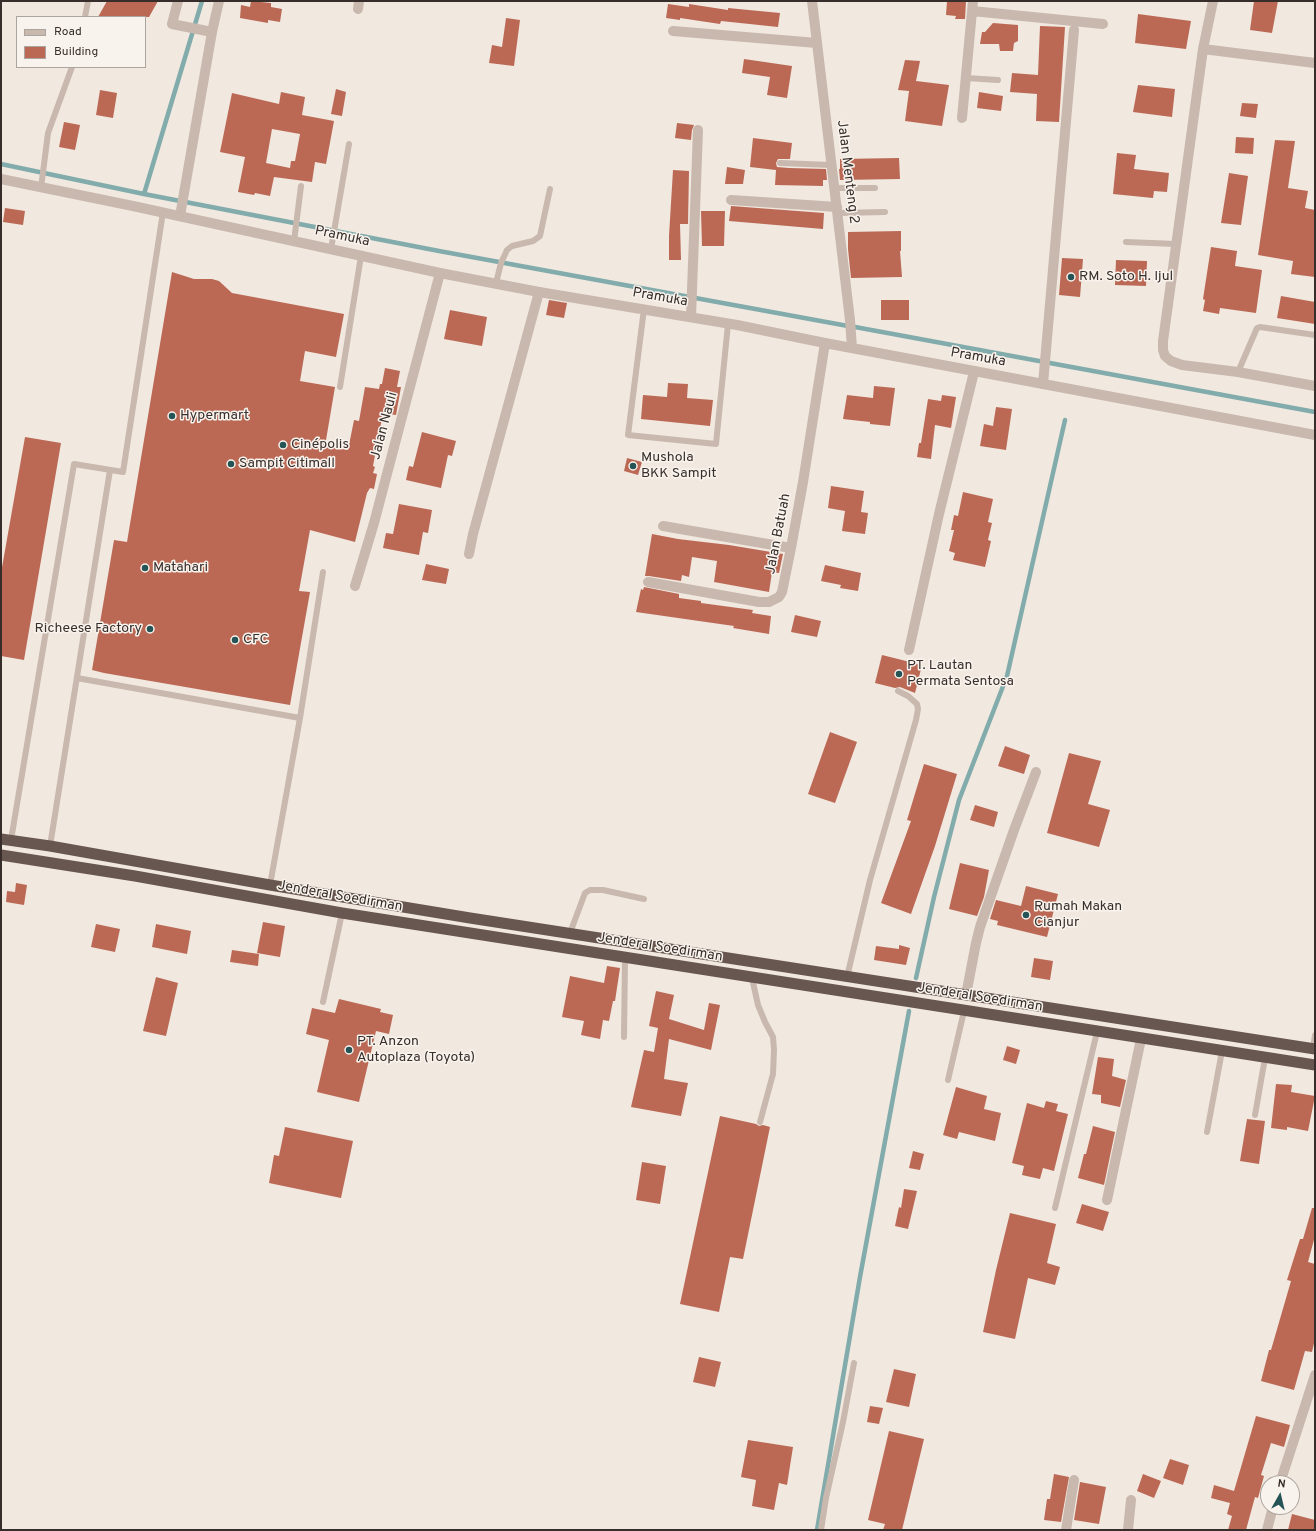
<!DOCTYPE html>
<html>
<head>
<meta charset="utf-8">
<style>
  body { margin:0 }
  #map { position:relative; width:1316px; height:1531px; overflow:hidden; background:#f1e8e0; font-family:Overpass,sans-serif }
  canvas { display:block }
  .frame { position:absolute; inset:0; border:2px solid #372e2b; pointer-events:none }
  .legend { position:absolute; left:16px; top:16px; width:130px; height:52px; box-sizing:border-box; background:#f9f3ed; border:1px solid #aba49f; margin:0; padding:5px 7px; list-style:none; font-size:12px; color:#372e2b }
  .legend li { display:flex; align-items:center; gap:8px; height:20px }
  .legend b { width:20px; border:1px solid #aba49f }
  .north { position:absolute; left:1260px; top:1475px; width:40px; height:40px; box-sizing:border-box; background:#f9f3ed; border:1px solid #aba49f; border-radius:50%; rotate:8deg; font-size:11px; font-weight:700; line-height:16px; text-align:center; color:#372e2b }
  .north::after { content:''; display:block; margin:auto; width:14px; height:18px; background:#245455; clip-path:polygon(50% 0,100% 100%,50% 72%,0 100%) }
</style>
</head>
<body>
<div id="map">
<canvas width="1316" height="1531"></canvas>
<div class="frame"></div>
<ul class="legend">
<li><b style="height:5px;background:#c8b8ad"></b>Road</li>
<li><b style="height:11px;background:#bb6955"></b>Building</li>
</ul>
<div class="north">N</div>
</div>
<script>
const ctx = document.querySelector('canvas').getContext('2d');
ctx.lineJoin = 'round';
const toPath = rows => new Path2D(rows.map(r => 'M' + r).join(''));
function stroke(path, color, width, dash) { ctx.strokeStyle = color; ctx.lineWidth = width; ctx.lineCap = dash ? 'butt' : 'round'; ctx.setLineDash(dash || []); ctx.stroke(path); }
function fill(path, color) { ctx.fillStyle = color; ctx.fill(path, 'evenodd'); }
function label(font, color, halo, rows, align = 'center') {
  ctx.font = font + ' Overpass,sans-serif'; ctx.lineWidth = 3; ctx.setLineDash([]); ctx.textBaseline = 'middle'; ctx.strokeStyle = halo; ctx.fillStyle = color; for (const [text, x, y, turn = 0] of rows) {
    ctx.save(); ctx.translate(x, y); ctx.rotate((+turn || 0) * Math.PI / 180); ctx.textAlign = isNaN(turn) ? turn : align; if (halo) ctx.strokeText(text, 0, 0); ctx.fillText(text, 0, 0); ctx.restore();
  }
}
stroke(toPath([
  [1,164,144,194,439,251,848,326],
  [144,194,202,1],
  [855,327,1315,412],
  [916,978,934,897,959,800,1007,676,1065,420],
  [817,1530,860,1277,909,1011]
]), '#82abab', 4.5);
fill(toPath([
  [107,1,158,1,149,17,98,17],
  [251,1,271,3,271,7,282,9,280,22,268,20,268,23,240,18,241,5,250,7],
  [947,1,966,1,965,19,955,19,956,16,946,15],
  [1254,1,1278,1,1272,33,1250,30],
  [668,4,689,7,689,4,728,10,728,8,780,13,778,27,721,21,720,24,680,18,680,20,666,18],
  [1138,14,1191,21,1186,49,1135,43],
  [506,18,520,20,514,66,489,63,492,45,502,47],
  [993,23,1018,25,1018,41,1014,43,1013,51,1000,51,999,44,980,44,982,32,985,32],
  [1040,26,1065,27,1059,122,1036,121,1037,94,1010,92,1012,73,1038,75],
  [744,59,792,66,787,98,767,95,770,77,742,73],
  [905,60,920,61,916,81,949,85,942,126,905,121,909,91,898,90],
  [1138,85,1175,89,1172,117,1133,112],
  [336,89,346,92,342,116,331,114],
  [100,90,117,93,113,118,96,115],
  [281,92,305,97,302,115,334,121,326,164,315,162,312,182,274,177,270,196,255,193,254,195,238,192,245,157,220,152,232,93,279,104],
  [272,129,300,134,295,161,291,161,290,168,266,163],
  [979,92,1003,96,1001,111,977,108],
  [1242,103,1258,104,1256,118,1240,116],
  [64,122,80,125,75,150,59,147],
  [677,123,694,125,692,130,691,140,675,138],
  [1236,137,1254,138,1253,154,1235,153],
  [753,138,792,143,790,159,778,159,776,163,777,167,789,168,826,169,827,180,823,180,823,186,775,185,776,170,750,167],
  [1275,140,1295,141,1288,188,1308,191,1305,208,1315,210,1315,277,1291,274,1293,261,1258,255],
  [1117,153,1136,155,1134,169,1169,173,1167,192,1154,191,1153,198,1113,194],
  [899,158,900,179,840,180,839,169,840,169,840,159],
  [727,167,745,170,743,184,725,184],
  [673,170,689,171,688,224,680,224,681,260,669,260,669,236],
  [1229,173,1248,176,1241,225,1221,223],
  [731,206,824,213,823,229,729,221],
  [5,208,25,211,23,225,3,222],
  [701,211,725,211,724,246,702,246],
  [901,231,901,251,900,251,902,277,851,278,848,249,848,232],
  [1211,247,1237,251,1235,266,1262,270,1256,313,1220,308,1219,314,1203,311,1205,300,1203,299],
  [1062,258,1083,259,1080,297,1059,295],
  [1116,260,1147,261,1146,286,1115,285],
  [172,272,194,279,212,279,219,281,232,293,344,314,336,357,305,351,300,381,335,387,325,446,348,450,354,420,359,421,365,387,379,389,380,384,382,384,385,368,400,371,397,387,401,387,396,415,383,413,373,466,375,467,373,473,377,474,374,489,370,488,367,493,355,542,310,530,299,591,310,592,290,705,104,673,92,670,114,540,127,542],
  [1281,296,1315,302,1315,324,1277,318],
  [549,300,567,303,564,318,546,315],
  [881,300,909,300,909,320,881,320],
  [450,310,487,317,482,346,444,339],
  [668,383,688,384,687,398,713,400,710,426,641,419,643,395,667,397],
  [874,386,895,388,890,426,870,424,870,422,843,419,847,395,873,398],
  [942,395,956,397,951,428,935,425,931,459,917,457,919,443,921,443,928,399,941,401],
  [996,407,1012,409,1006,450,980,446,984,424,993,426],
  [422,432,456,441,452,456,448,455,441,488,406,480,409,466,413,467],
  [25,437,61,443,24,660,1,656,1,573],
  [627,458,642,462,638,475,624,471],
  [831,486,864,491,861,512,868,513,865,534,842,531,845,511,828,508],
  [963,492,993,499,988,522,992,523,988,540,991,541,985,567,953,560,955,553,949,551,954,530,951,530,954,515,958,516],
  [399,504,432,510,428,533,423,532,419,555,383,548,386,533,393,534],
  [652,534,678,539,729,545,783,554,779,573,772,572,769,592,714,582,717,561,692,557,689,577,682,575,681,581,649,576,645,576],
  [426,564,449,569,446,584,422,580],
  [825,565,861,573,858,591,840,588,841,585,821,581],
  [644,587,679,594,679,598,701,601,701,603,753,610,752,613,771,616,769,634,733,628,734,626,636,612,641,589,643,590],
  [795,615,821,621,817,637,791,632],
  [882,655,922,665,915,693,900,687,895,688,875,683],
  [830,732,857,742,835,803,808,794],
  [1005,746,1030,755,1024,774,998,766],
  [1069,753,1101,761,1088,804,1110,810,1099,847,1047,833],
  [924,764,957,774,935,846,911,914,881,903,911,821,907,820],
  [975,805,998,812,994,827,970,820],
  [960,863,989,870,984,897,977,916,949,909],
  [16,883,27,885,24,905,6,902,7,891,15,892],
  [1026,886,1058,894,1047,937,997,925,998,921,990,919,996,900,1021,906],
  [263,922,285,926,280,957,257,953],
  [96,924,120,929,115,952,91,947],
  [156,924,191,931,187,954,152,947],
  [899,945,910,948,906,965,874,960,876,946,899,949],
  [232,950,259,954,258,966,230,962],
  [1034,958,1053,961,1050,980,1031,977],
  [607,966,620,968,615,1001,613,1001,609,1021,603,1020,600,1039,581,1035,584,1021,562,1017,570,976,604,983],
  [156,977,178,983,166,1036,143,1031],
  [656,991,674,995,669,1019,704,1030,709,1003,720,1005,711,1050,669,1039,664,1079,688,1083,681,1116,631,1107,644,1050,654,1052,658,1028,649,1026],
  [339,999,381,1009,380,1012,393,1015,389,1034,376,1031,359,1102,317,1092,329,1040,306,1034,312,1008,335,1013],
  [1007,1046,1020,1050,1016,1064,1003,1060],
  [1098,1057,1114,1059,1112,1076,1126,1080,1120,1107,1101,1103,1101,1095,1092,1094],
  [1276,1084,1292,1085,1291,1092,1315,1096,1308,1131,1287,1127,1287,1130,1271,1128],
  [956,1087,987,1096,984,1109,1001,1113,995,1141,959,1132,957,1139,943,1135],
  [1046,1101,1058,1104,1056,1111,1068,1114,1054,1171,1043,1168,1040,1179,1022,1175,1024,1166,1012,1163,1027,1103,1044,1108],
  [720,1116,756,1124,759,1126,763,1125,770,1127,743,1259,730,1257,719,1312,680,1304],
  [1247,1119,1265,1121,1259,1164,1240,1161],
  [1093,1126,1115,1132,1104,1185,1078,1178,1084,1154,1086,1154],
  [285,1127,353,1141,341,1198,269,1183,274,1155,279,1156],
  [913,1151,924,1154,920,1170,909,1168],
  [642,1162,666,1166,660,1204,636,1200],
  [904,1189,917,1191,908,1229,895,1226,899,1207,901,1208],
  [1082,1204,1109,1212,1103,1231,1076,1223],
  [1312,1208,1315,1208,1315,1236,1308,1262,1315,1264,1315,1339,1312,1352,1305,1351,1294,1390,1261,1381,1269,1350,1271,1350,1291,1281,1287,1280,1300,1239,1303,1239],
  [1010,1213,1056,1224,1047,1263,1060,1267,1055,1285,1028,1278,1015,1339,983,1332,996,1270],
  [699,1357,721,1362,715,1387,693,1382],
  [894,1369,916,1374,909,1407,886,1402],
  [870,1406,883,1408,879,1424,867,1422],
  [1256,1416,1290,1425,1284,1447,1271,1443,1261,1475,1264,1476,1258,1498,1255,1497,1246,1530,1228,1530,1232,1516,1227,1514,1230,1503,1211,1498,1214,1485,1234,1491],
  [889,1431,924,1439,902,1530,883,1530,885,1524,868,1520],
  [748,1440,793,1447,787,1485,779,1483,774,1510,752,1506,756,1480,741,1477],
  [1170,1459,1189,1465,1183,1485,1163,1478],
  [1054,1474,1069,1477,1061,1522,1044,1520,1047,1499,1050,1499],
  [1143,1474,1161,1481,1154,1498,1137,1491],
  [1080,1482,1106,1487,1099,1524,1074,1520],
  [1292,1514,1315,1520,1315,1530,1288,1530]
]), '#bb6955');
stroke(toPath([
  [85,17,88,1],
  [966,78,998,80],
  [780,163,831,165],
  [41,188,48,133,72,67],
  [835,188,875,188],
  [838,213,885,212],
  [294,241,301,186],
  [1126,242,1176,244],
  [331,249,349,144],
  [496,283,501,263,507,250,512,246,533,241,540,236,550,189],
  [644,309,628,435,716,444,728,324],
  [1238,372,1257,328,1260,327,1315,335],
  [340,387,361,256],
  [77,678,300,718],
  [11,840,74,464,123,472,163,212],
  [50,846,110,470],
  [270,885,300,718,323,572],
  [570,933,585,893,590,890,603,890,644,899],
  [847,977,870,880,916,720,918,709,917,704,908,696,898,691],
  [752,978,758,1005,765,1022,773,1037,774,1050,773,1074,760,1122],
  [323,1002,342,913],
  [624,1037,625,958],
  [1313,1049,1315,1035],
  [948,1080,964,1011],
  [1255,1115,1265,1058],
  [1207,1132,1222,1051],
  [1055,1208,1097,1032],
  [821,1530,826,1498,843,1422,854,1363]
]), '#c8b8ad', 6);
stroke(toPath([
  [178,1,172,24,212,32],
  [1213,1,1203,49,1163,341,1163,350,1165,356,1171,361,1182,365,1238,372,1315,386],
  [358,9,359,1],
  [972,11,1103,24],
  [673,31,817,43],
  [1203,49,1315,63],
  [962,118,973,1],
  [731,200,837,207],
  [180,216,212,32,219,1],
  [691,317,698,130],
  [850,320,852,348],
  [1043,384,1074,30],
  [663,526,791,548],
  [469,554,473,534,539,292],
  [648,582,759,602,769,602,779,597,782,592,791,548,803,482,825,343],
  [355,586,374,523,440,273],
  [909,650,939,514,974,372],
  [966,995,976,943,980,927,1014,830,1036,772],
  [1107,1200,1141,1039],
  [1280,1483,1315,1375],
  [1066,1530,1074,1480],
  [1128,1530,1131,1500],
  [1267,1530,1273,1507]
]), '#c8b8ad', 10);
stroke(toPath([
  [812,1,850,320],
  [1,179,133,206,440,273,539,292,737,325,825,343,1315,435]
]), '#c8b8ad', 10);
stroke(toPath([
  [1,839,50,846,270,885,470,918,1315,1049],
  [1,855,135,876,342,913,1315,1065]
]), '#685650', 11);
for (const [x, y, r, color] of [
  [1071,277,4,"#245455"],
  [172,416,4,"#245455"],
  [283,445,4,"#245455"],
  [231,464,4,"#245455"],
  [633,466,4,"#245455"],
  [145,568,4,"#245455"],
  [150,629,4,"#245455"],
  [235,640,4,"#245455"],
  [899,674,4,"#245455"],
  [1026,915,4,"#245455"],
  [349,1050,4,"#245455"]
]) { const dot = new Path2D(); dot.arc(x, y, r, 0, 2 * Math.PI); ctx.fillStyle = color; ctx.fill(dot); stroke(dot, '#f9f3ed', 1.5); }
label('14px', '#372e2b', '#f9f3ed', [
  ["Jalan Menteng 2",847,172,83],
  ["Pramuka",342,237,12],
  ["Pramuka",660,298,10],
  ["Pramuka",978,358,10],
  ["Jalan Nauli",385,426,-75],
  ["Jalan Batuah",779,534,-79],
  ["Jenderal Soedirman",340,897,10],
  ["Jenderal Soedirman",660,948,9],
  ["Jenderal Soedirman",980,998,9]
]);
label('14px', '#372e2b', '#f9f3ed', [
  ["RM. Soto H. Ijul",1079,277],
  ["Hypermart",180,416],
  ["Cinépolis",291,445],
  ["Mushola",641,458],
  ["BKK Sampit",641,474],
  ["Sampit Citimall",239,464],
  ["Matahari",153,568],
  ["Richeese Factory",142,629,"right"],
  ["CFC",243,640],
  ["PT. Lautan",907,666],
  ["Permata Sentosa",907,682],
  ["Rumah Makan",1034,907],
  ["Cianjur",1034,923],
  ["PT. Anzon",357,1042],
  ["Autoplaza (Toyota)",357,1058]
], 'left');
</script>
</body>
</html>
